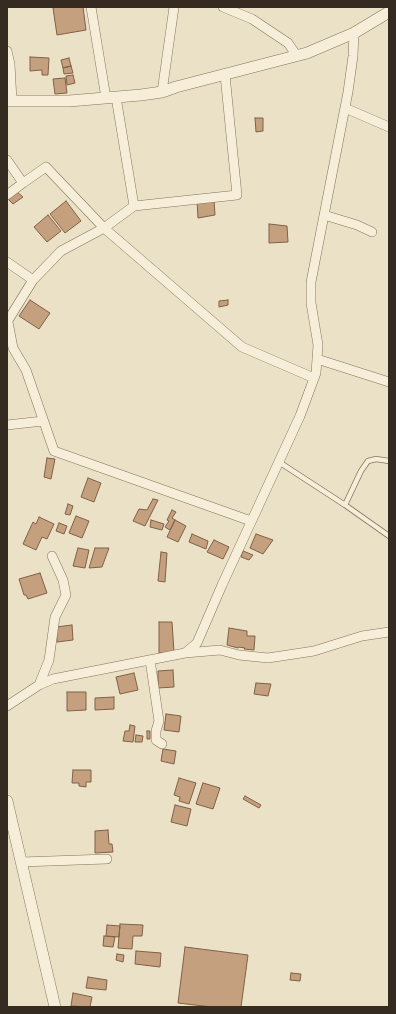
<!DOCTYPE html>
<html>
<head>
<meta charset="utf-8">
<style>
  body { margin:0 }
  #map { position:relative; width:396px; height:1014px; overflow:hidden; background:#eae1c6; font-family:Spectral,serif }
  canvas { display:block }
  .frame { position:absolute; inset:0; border:8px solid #352b20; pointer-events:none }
</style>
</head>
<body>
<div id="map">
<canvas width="396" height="1014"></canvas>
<div class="frame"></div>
</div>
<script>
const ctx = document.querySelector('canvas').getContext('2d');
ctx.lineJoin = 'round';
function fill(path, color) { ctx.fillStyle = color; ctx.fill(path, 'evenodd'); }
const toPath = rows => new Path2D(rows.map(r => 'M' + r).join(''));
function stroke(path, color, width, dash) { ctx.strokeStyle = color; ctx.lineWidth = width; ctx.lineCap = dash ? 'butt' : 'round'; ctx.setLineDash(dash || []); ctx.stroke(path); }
const building = toPath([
  [57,7,83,7,86,30,57,35,53,8,57,7],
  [30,57,49,58,48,75,42,75,42,70,30,71,30,57],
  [69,58,71,66,63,68,61,60,69,58],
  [71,66,73,73,64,74,63,68,71,66],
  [73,75,75,83,67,85,66,76,73,75],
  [65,78,67,93,55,94,53,79,65,78],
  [255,118,263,118,263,131,256,132,255,118],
  [16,191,23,197,13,204,7,198,16,191],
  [197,200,214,200,215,215,198,218,197,200],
  [66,201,81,221,65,233,50,214,66,201],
  [48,215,61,231,47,242,34,227,48,215],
  [269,224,287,226,288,242,269,243,269,224],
  [30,300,50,313,39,329,19,316,30,300],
  [228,300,228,305,219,307,219,301,228,300],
  [47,458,55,459,51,479,44,477,47,458],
  [88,478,101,483,94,502,81,497,88,478],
  [153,499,158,500,145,526,133,521,139,509,147,510,153,499],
  [68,504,73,506,70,515,65,514,68,504],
  [172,510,176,512,172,518,175,520,170,530,165,527,169,521,167,520,172,510],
  [76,516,89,521,82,538,69,533,76,516],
  [39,517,54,524,47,539,42,537,36,550,23,544,33,522,36,524,39,517],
  [151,520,164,524,162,530,150,527,151,520],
  [175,520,186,526,178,542,167,537,175,520],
  [59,523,67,526,64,534,56,531,59,523],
  [192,534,208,541,206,549,189,542,192,534],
  [256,534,273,540,263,554,250,548,256,534],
  [214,540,229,547,223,559,207,552,214,540],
  [78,548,89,550,85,568,73,566,78,548],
  [95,548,109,548,102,567,89,568,95,548],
  [243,551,253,555,249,560,241,557,243,551],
  [161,552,167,553,165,582,158,581,161,552],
  [40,573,47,593,28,599,26,595,24,595,19,579,40,573],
  [159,622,172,622,174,652,159,653,159,622],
  [72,625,73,640,57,642,56,627,72,625],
  [229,628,247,631,247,636,255,636,254,650,244,649,245,648,238,647,238,648,227,645,229,628],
  [173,670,174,687,158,688,158,671,173,670],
  [134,673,138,690,120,694,116,677,134,673],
  [256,683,271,684,268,696,254,694,256,683],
  [67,692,86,692,86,710,67,711,67,692],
  [114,697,114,709,95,710,95,698,114,697],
  [166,714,181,716,179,732,164,730,166,714],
  [130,725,135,726,133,742,123,741,125,731,129,731,130,725],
  [147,731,150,731,150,739,147,739,147,731],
  [136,735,143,736,142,742,135,742,136,735],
  [163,749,176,751,174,764,161,761,163,749],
  [73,770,91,770,91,782,86,782,86,787,79,786,79,783,72,783,73,770],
  [179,778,196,783,189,804,179,801,180,797,174,795,179,778],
  [203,783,220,788,213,809,196,804,203,783],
  [245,796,261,805,259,808,243,799,245,796],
  [175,805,191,809,187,826,171,822,175,805],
  [108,830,109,844,112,844,113,852,95,853,95,831,108,830],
  [120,924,143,925,142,936,133,936,132,949,118,948,120,924],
  [107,925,120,926,119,937,106,936,107,925],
  [104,936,115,937,113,947,103,946,104,936],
  [185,947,248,955,241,1007,212,1007,178,1003,185,947],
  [136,951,161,953,160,967,135,964,136,951],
  [117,954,124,955,123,962,116,960,117,954],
  [291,973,301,974,300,981,290,980,291,973],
  [88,977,107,980,106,990,86,988,88,977],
  [73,993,92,997,90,1007,71,1006,73,993]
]);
fill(building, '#c5a07f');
stroke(building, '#816045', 1);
const service = toPath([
  [279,462,345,505,389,536],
  [345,505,361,471,368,461,376,459,389,461]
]);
const minor = toPath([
  [91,7,106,98],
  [223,7,252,19,288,43,297,56],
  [7,51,10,64,12,101],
  [225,75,237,195,134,206,104,228,242,347,314,378],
  [162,92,174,7],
  [116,97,134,206],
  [345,108,389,127],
  [7,160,23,183,7,195],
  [324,215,357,225,372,232],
  [7,262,33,280],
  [7,322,33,280,61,251,104,228,46,167,23,183],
  [8,322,13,348,26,370,54,451,251,521],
  [317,359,389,382],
  [7,425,43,421],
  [185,653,220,650,239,655,268,658,314,651,362,636,389,632],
  [150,660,159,721,156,731,156,740,162,744],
  [39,685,49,660,55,617,66,595,63,580,52,556],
  [7,706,39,685,53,679,185,653,197,643,222,585,300,416,316,373,318,345,311,303,311,282,348,92,353,56,354,33],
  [21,862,107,859]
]);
const tertiary = toPath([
  [7,101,69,101,141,95,162,92,176,87,307,53,354,33,389,12],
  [7,801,55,1007]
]);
stroke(service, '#84745d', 6);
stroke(minor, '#84745d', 10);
stroke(tertiary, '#84745d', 12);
stroke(service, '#f6eed8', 4.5);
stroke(minor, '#f6eed8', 9);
stroke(tertiary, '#f6eed8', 11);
</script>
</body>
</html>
